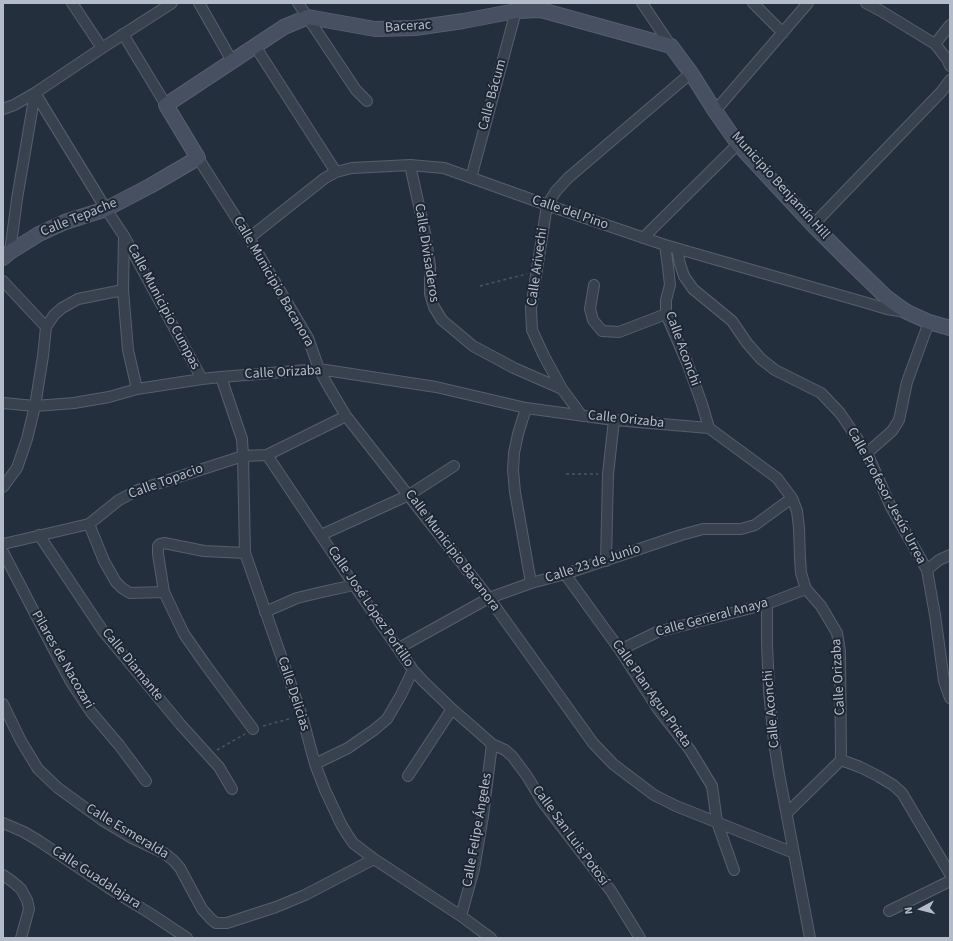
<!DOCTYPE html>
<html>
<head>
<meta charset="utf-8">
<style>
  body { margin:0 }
  #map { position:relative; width:953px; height:941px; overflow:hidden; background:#242f3e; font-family:"Source Sans 3",sans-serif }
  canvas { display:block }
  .frame { position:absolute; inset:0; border:4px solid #b4bcc9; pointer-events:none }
  .north { position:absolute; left:901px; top:889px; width:40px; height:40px; -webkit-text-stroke:3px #1d2633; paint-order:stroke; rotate:263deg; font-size:11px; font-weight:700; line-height:16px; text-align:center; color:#b4bcc9 }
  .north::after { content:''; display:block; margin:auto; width:14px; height:18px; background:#b4bcc9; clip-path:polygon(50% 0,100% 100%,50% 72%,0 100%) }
</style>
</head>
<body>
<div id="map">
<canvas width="953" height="941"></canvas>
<div class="frame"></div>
<div class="north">N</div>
</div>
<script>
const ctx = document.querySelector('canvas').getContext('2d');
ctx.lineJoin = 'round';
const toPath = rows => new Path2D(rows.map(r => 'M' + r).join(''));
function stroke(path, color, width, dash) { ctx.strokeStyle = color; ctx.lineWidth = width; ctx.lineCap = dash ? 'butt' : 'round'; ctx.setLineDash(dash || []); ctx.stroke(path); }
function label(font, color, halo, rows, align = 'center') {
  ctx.font = font + ' "Source Sans 3",sans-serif'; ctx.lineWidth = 4; ctx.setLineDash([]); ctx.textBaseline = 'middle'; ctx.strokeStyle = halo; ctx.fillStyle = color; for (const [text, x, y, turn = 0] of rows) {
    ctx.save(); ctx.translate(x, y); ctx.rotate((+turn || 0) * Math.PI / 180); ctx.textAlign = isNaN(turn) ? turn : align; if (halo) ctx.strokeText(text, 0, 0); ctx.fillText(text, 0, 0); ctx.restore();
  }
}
const street = toPath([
  [72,3,102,48],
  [199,3,232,61],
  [298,3,356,90,367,101],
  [642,3,671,46],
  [753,3,783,33],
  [866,3,881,11,935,44],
  [950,25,935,44,947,59,950,66],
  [123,34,166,105],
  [255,46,336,172],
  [35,93,106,209,124,236,202,379],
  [3,109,14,105,35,93,102,48,172,3],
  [715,111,808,3],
  [198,158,249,238,308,338,319,369,327,384,346,416,489,598,593,743,613,764,654,795,676,806,794,853],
  [410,165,425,233,430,266,430,294,434,307,442,320,473,346,514,368,562,389],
  [471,178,516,11],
  [813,225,942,91,950,80],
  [124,237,123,290,128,350,137,389],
  [249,238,325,178,336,172,352,168,410,165,444,168,547,205,665,245,867,303,887,309,905,312],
  [643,238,738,144],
  [665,245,668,267,670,285,666,300,666,314,688,365,702,404,709,428],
  [677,249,680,264,684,276,693,289,732,321,747,343,761,359,775,370,821,393,840,413,867,453,891,507,927,570,935,615,944,681,950,698],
  [10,252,17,199,35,93],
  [3,281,46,327],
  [594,285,590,309,593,320,602,331,619,332,666,314],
  [221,377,242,439,243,456,245,553,302,716,315,764,325,790,341,824,347,834,353,843,374,859,461,916,491,938],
  [3,403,35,406,74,403,109,397,137,389,202,379,221,377,319,369,436,387,526,408,614,420,709,428,777,478,792,498,797,511,799,528,800,558,801,573,806,589,821,606,837,633,840,651,841,760,860,767,878,776,893,785,902,793,950,874],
  [526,408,518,434,514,453,513,470,515,492,531,583],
  [582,416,562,389,544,356,532,330,531,308,547,205,556,191,568,178,691,73],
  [867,453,892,431,899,420,907,382,929,322],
  [267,455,354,585,413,670,423,681,452,709,467,722,492,744,505,750,512,756,527,776,542,801,611,891,640,938],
  [3,487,17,468,27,439,35,406,43,356,46,327,54,315,62,308,78,299,123,290],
  [89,524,104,561,116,582,122,588,130,593,164,592],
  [39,535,103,631,181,725,219,767,232,789],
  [321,535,409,495,454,466],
  [3,544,89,524,119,500,138,490,243,456,267,455,346,416],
  [3,552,55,652,71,682,91,712,119,745,146,781],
  [245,553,204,551,164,543,160,544,158,546,158,554,164,592,184,634,205,664,253,729],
  [606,561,608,474,614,420],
  [927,570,939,560,950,555],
  [565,574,620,650,658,709,690,750,712,786,717,822,734,870],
  [767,604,767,643,769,691,774,742,779,774,810,938],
  [265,612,297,598,322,592,354,585],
  [399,648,489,598,531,583,565,574,681,535,703,529,741,529,755,525,792,498],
  [620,650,657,632,767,604,806,589],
  [3,704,21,741,38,769,58,788,102,820,132,838,164,853,173,860,180,868,202,909,211,919,216,923,227,923,276,907,305,895,374,859],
  [315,764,348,748,374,730,387,719,401,695,413,670],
  [408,776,452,709],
  [787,813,841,760],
  [3,823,24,832,39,841,115,892,151,914,187,938],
  [3,875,13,882,21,889,27,900,29,909,21,938],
  [889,911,950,881],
  [461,916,474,869,483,816,492,744]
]);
const secondary = toPath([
  [3,258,10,252,39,234,65,222,106,209,150,186,198,158,166,105,284,27,308,17,375,29,415,28,463,21,516,11,541,10,671,46,691,73,715,111,738,144,813,225,850,262,886,297,898,306,907,312,929,322,950,328]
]);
stroke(street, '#565f6c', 12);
stroke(secondary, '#565f6c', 16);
stroke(toPath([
  [480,286,527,274],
  [566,474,598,474],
  [263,726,292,718],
  [217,750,245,734]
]), '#44595c', 1.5, [3, 3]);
stroke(street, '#38414e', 10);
stroke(secondary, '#465061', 14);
label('14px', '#b4bcc9', '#1d2633', [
  ["Bacerac",408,27,-4],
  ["Calle Bácum",493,95,-75],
  ["Municipio Benjamín Hill",780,186,48],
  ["Calle del Pino",570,213,19],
  ["Calle Tepache",79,218,-22],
  ["Calle Divisaderos",426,253,81],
  ["Calle Arivechi",538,267,-82],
  ["Calle Municipio Bacanora",273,282,60],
  ["Calle Municipio Cumpas",163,307,62],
  ["Calle Aconchi",682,349,70],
  ["Calle Orizaba",283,373,-3],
  ["Calle Orizaba",626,420,6],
  ["Calle Topacio",166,482,-20],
  ["Calle Profesor Jesús Urrea",886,496,62],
  ["Calle Municipio Bacanora",452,551,53],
  ["Calle 23 de Junio",593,564,-18],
  ["Calle José López Portillo",370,607,56],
  ["Calle General Anaya",712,618,-15],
  ["Pilares de Nacozari",62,660,60],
  ["Calle Diamante",132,665,51],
  ["Calle Orizaba",839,677,-93],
  ["Calle Delicias",293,694,72],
  ["Calle Plan Agua Prieta",651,694,55],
  ["Calle Aconchi",772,709,-95],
  ["Calle Felipe Ángeles",478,830,-80],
  ["Calle Esmeralda",127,832,31],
  ["Calle San Luis Potosí",570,836,54],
  ["Calle Guadalajara",96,878,33]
]);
</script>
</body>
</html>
